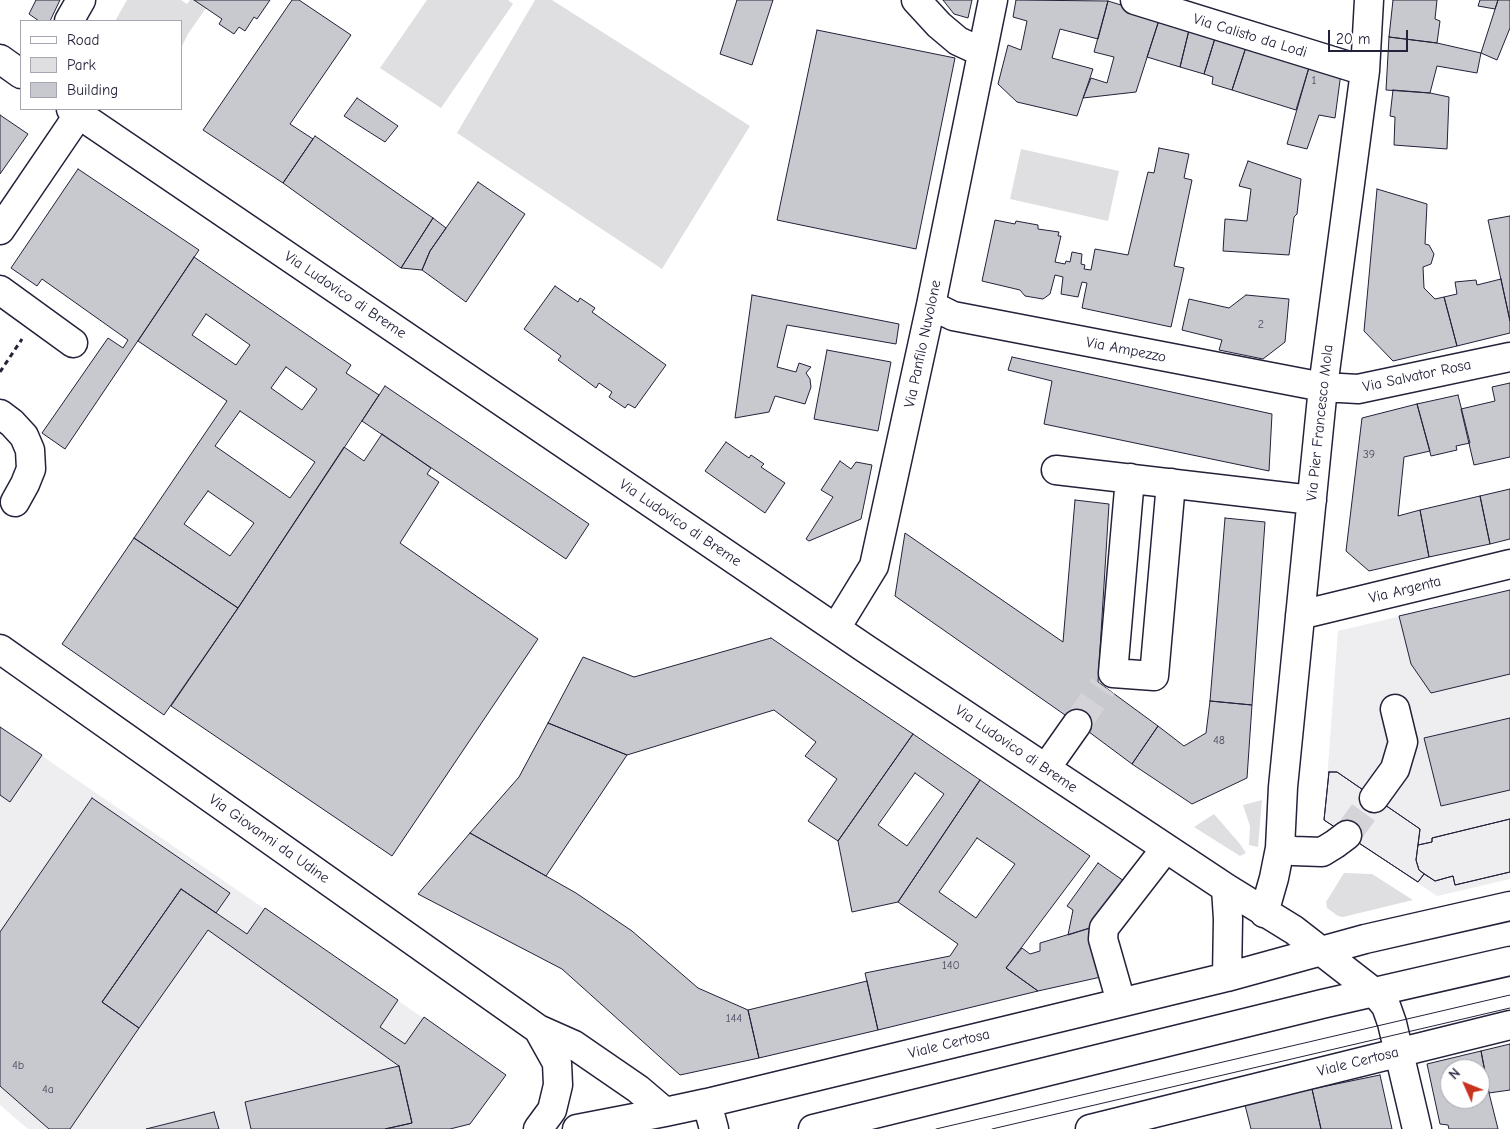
<!DOCTYPE html>
<html>
<head>
<meta charset="utf-8">
<style>
  body { margin:0 }
  #map { position:relative; width:1510px; height:1129px; overflow:hidden; background:#fff; font-family:"Comic Neue",sans-serif }
  canvas { display:block }
  .legend { position:absolute; left:20px; top:20px; width:162px; height:90px; box-sizing:border-box; background:#fff; border:1px solid #a7a7b1; margin:0; padding:6px 9px; list-style:none; font-size:15px; color:#22223b }
  .legend li { display:flex; align-items:center; gap:10px; height:25px }
  .legend b { width:25px; border:1px solid #a7a7b1 }
  .north { position:absolute; left:1440px; top:1059px; width:50px; height:50px; box-sizing:border-box; background:#fff; border:1px solid #a7a7b1; border-radius:50%; rotate:314deg; font-size:14px; font-weight:700; line-height:20px; text-align:center; color:#22223b }
  .north::after { content:''; display:block; margin:auto; width:18px; height:22px; background:#c8321e; clip-path:polygon(50% 0,100% 100%,50% 72%,0 100%) }
  .scale { position:absolute; left:1328px; top:30px; width:80px; height:22px; box-sizing:border-box; border:2px solid #22223b; border-top:0; padding-left:6px; font-size:15px; line-height:18px; white-space:nowrap; color:#22223b; -webkit-text-stroke:4px #fff; paint-order:stroke }
</style>
</head>
<body>
<div id="map">
<canvas width="1510" height="1129"></canvas>
<ul class="legend">
<li><b style="height:6px;background:#fff"></b>Road</li>
<li><b style="height:14px;background:#dfdfe2"></b>Park</li>
<li><b style="height:14px;background:#c8c8cf"></b>Building</li>
</ul>
<div class="north">N</div>
<div class="scale">20 m</div>
</div>
<script>
const ctx = document.querySelector('canvas').getContext('2d');
ctx.lineJoin = 'round';
function fill(path, color) { ctx.fillStyle = color; ctx.fill(path, 'evenodd'); }
const toPath = rows => new Path2D(rows.map(r => 'M' + r).join(''));
function stroke(path, color, width, dash) { ctx.strokeStyle = color; ctx.lineWidth = width; ctx.lineCap = dash ? 'butt' : 'round'; ctx.setLineDash(dash || []); ctx.stroke(path); }
function label(font, color, halo, rows, align = 'center') {
  ctx.font = font + ' "Comic Neue",sans-serif'; ctx.lineWidth = 4; ctx.setLineDash([]); ctx.textBaseline = 'middle'; ctx.strokeStyle = halo; ctx.fillStyle = color; for (const [text, x, y, turn = 0] of rows) {
    ctx.save(); ctx.translate(x, y); ctx.rotate((+turn || 0) * Math.PI / 180); ctx.textAlign = isNaN(turn) ? turn : align; if (halo) ctx.strokeText(text, 0, 0); ctx.fillText(text, 0, 0); ctx.restore();
  }
}
fill(toPath([
  [1510,590,1510,879,1437,896,1324,820,1338,631],
  [0,727,506,1075,470,1124,450,1129,28,1129,0,1105]
]), '#eeeef1');
fill(toPath([
  [127,0,181,0,187,4,190,0,194,0,206,8,188,34,181,48,181,21,115,21],
  [427,0,508,0,513,4,441,108,380,68],
  [535,0,552,0,750,126,662,269,457,133],
  [1021,149,1119,171,1108,221,1010,199],
  [1262,800,1258,847,1249,845,1250,826,1243,805],
  [1214,814,1240,844,1246,853,1240,856,1194,827],
  [1344,873,1372,874,1413,900,1343,917,1338,916,1327,908,1326,902]
]), '#dfdfe2');
const building = toPath([
  [36,0,60,0,50,21,39,21,29,14,36,0],
  [194,0,270,0,257,19,254,17,245,31,239,27,234,34,219,24,222,19,194,0],
  [292,0,299,0,351,35,290,124,313,139,283,183,203,130,292,0],
  [737,0,773,0,752,65,720,54,737,0],
  [943,0,972,0,968,18,954,14,943,0],
  [1016,0,1108,1,1098,39,1060,29,1052,58,1093,69,1077,116,1017,102,998,84,1008,45,1021,50,1027,21,1013,17,1016,0],
  [1393,0,1437,0,1435,19,1440,21,1437,43,1389,37,1393,0],
  [1480,0,1498,0,1495,9,1478,6,1480,0],
  [1498,0,1510,0,1510,28,1497,60,1481,53,1498,0],
  [1108,1,1160,17,1136,92,1083,98,1091,78,1107,83,1114,57,1094,52,1108,1],
  [1160,17,1190,26,1180,67,1147,57,1160,17],
  [1190,26,1216,35,1204,74,1180,67,1190,26],
  [817,30,955,58,916,249,777,220,817,30],
  [1216,35,1247,44,1232,90,1212,84,1213,77,1204,74,1216,35],
  [1389,37,1437,43,1481,53,1477,73,1437,66,1430,93,1386,90,1389,37],
  [1247,44,1310,64,1296,110,1232,90,1247,44],
  [1310,64,1341,73,1335,118,1319,115,1307,149,1287,144,1310,64],
  [1393,90,1430,93,1449,97,1447,149,1394,145,1395,117,1390,116,1393,90],
  [357,98,398,126,385,142,344,116,357,98],
  [0,115,28,134,0,174,0,115],
  [315,136,433,218,401,268,283,183,315,136],
  [1159,148,1189,154,1184,178,1192,180,1174,266,1184,268,1171,327,1082,308,1087,283,1082,282,1078,297,1061,294,1063,277,1055,275,1050,294,1043,299,1025,296,1020,290,982,281,995,220,1015,224,1016,221,1038,225,1038,229,1059,232,1058,236,1061,236,1055,262,1065,264,1066,261,1070,262,1072,252,1082,254,1081,264,1085,265,1084,269,1091,270,1095,249,1128,255,1148,172,1154,173,1159,148],
  [1248,161,1301,179,1297,214,1294,217,1289,255,1223,251,1225,219,1247,221,1251,189,1239,186,1248,161],
  [78,169,199,250,65,449,42,433,108,338,123,348,128,340,42,279,37,286,11,268,78,169],
  [478,182,525,214,466,302,422,270,430,251,478,182],
  [1377,189,1427,204,1425,244,1429,245,1434,254,1431,264,1423,267,1424,288,1435,299,1444,297,1457,346,1393,361,1364,331,1377,189],
  [1510,216,1510,321,1488,220,1510,216],
  [433,218,446,228,430,251,422,270,401,268,433,218],
  [194,257,351,365,346,373,379,395,238,608,134,538,227,401,138,341,194,257],
  [206,314,250,345,236,365,192,335,206,314],
  [286,367,317,389,302,410,271,388,286,367],
  [240,411,315,462,290,498,215,446,240,411],
  [208,491,254,523,230,556,184,524,208,491],
  [1501,279,1510,321,1510,333,1457,346,1444,297,1457,294,1455,282,1476,280,1477,285,1501,279],
  [555,286,578,302,580,298,595,308,592,312,666,365,635,408,628,404,625,408,609,397,612,392,599,383,596,388,558,360,561,356,524,329,555,286],
  [752,295,899,324,896,344,787,325,777,367,796,372,799,363,811,367,806,373,810,379,811,387,805,404,775,396,769,412,735,418,752,295],
  [1246,295,1289,299,1285,342,1263,359,1219,350,1222,340,1182,330,1189,299,1229,308,1246,295],
  [827,350,891,362,878,431,814,419,827,350],
  [1012,357,1272,414,1269,471,1044,424,1052,381,1008,370,1012,357],
  [1510,383,1510,457,1474,465,1461,409,1495,401,1492,387,1510,383],
  [385,386,589,524,566,559,362,421,385,386],
  [1458,395,1470,443,1456,446,1457,450,1431,456,1417,404,1458,395],
  [1417,404,1430,451,1404,457,1398,516,1420,510,1429,557,1369,571,1346,551,1362,418,1417,404],
  [382,434,431,468,427,474,439,482,400,543,538,639,392,856,171,706,238,608,344,447,364,461,382,434],
  [726,442,749,458,751,455,764,464,761,467,785,483,765,513,705,471,726,442],
  [840,461,851,469,856,462,872,465,861,519,809,541,806,539,833,497,821,490,840,461],
  [1510,489,1510,539,1490,544,1480,496,1510,489],
  [1480,496,1490,544,1429,557,1420,510,1480,496],
  [1075,500,1109,504,1098,682,1158,726,1132,764,1085,729,895,596,905,533,1063,642,1075,500],
  [1225,518,1265,522,1252,705,1210,701,1225,518],
  [134,538,238,608,164,715,62,644,134,538],
  [1510,590,1510,674,1431,693,1411,664,1399,616,1510,590],
  [771,638,913,734,838,841,808,821,837,779,805,756,816,742,774,710,627,755,548,723,583,657,634,677,771,638],
  [1210,701,1252,705,1247,778,1192,804,1132,764,1158,726,1184,746,1206,733,1210,701],
  [1510,718,1510,790,1441,806,1424,738,1510,718],
  [548,723,627,755,546,876,470,833,519,777,548,723],
  [0,727,42,755,10,802,0,795,0,727],
  [913,734,980,780,898,902,852,912,838,841,913,734],
  [915,773,944,794,907,846,878,825,915,773],
  [1329,772,1337,772,1420,829,1418,845,1432,842,1432,838,1510,819,1510,872,1455,885,1453,876,1435,881,1424,874,1418,882,1324,820,1329,772],
  [1329,772,1337,772,1420,829,1416,860,1419,870,1424,874,1418,882,1324,820,1329,772],
  [980,780,1090,856,1006,968,1038,991,878,1030,865,973,950,956,958,944,898,902,980,780],
  [977,838,1015,864,976,918,939,892,977,838],
  [92,798,230,893,216,913,181,889,102,1002,139,1028,70,1129,49,1129,0,1086,0,932,92,798],
  [1510,819,1510,872,1455,885,1453,876,1435,881,1419,870,1416,860,1418,845,1432,842,1432,838,1510,819],
  [470,833,576,893,632,931,698,988,748,1010,759,1058,680,1075,562,969,418,894,470,833],
  [1098,863,1124,881,1090,928,1068,935,1073,910,1067,906,1098,863],
  [181,889,247,934,265,908,398,1000,380,1027,405,1044,424,1017,506,1075,470,1124,450,1129,385,1129,412,1123,399,1066,208,930,139,1028,102,1002,181,889],
  [1090,928,1101,977,1038,991,1006,968,1022,948,1030,954,1040,951,1040,943,1090,928],
  [867,981,878,1030,759,1058,748,1010,867,981],
  [1510,1044,1510,1090,1489,1093,1481,1051,1510,1044],
  [1481,1051,1489,1093,1498,1129,1449,1129,1448,1125,1440,1124,1427,1064,1481,1051],
  [1450,1069,1480,1069,1480,1099,1450,1099,1450,1069],
  [399,1066,412,1123,385,1129,251,1129,245,1102,399,1066],
  [1380,1075,1392,1129,1321,1129,1312,1089,1380,1075],
  [1312,1089,1321,1129,1251,1129,1245,1105,1312,1089],
  [214,1112,219,1129,146,1129,214,1112]
]);
fill(building, '#c8c8cf');
stroke(building, '#22223b', 1);
stroke(toPath([
  [1077,724,1103,686],
  [1347,835,1374,798]
]), '#d3d3d8', 28, [28, 14]);
const minor = toPath([
  [916,0,939,25,958,41,971,47,983,49],
  [1135,0,1365,71],
  [69,21,81,0],
  [0,59,21,74],
  [71,109,866,649,1226,888,1294,930,1375,993,1386,1006,1392,1023,1417,1129],
  [0,230,79,114],
  [0,290,73,343],
  [931,305,953,316,1323,387,1358,389,1510,357],
  [0,414,12,423,24,436,30,450,31,469,25,484,15,502],
  [1056,470,1312,500],
  [1130,478,1113,673,1154,676,1171,483],
  [1300,615,1510,564],
  [836,628,874,566,931,305,993,0],
  [0,649,538,1029,574,1045,638,1089,665,1112],
  [1046,768,1077,724],
  [1374,798,1395,769,1403,742,1395,709],
  [1280,848,1294,851,1322,852,1335,844,1347,835],
  [1226,888,1228,919,1227,977],
  [1264,913,1274,878,1280,848,1283,787,1323,387,1365,71,1369,0],
  [1121,1002,1103,939,1104,928,1166,848],
  [538,1029,557,1063,558,1085,552,1110,538,1129],
  [707,1103,714,1129],
  [577,1129,665,1112,707,1103,1227,977,1365,939,1510,906],
  [1090,1129,1510,1025]
]);
const major = toPath([
  [813,1129,1322,1004,1510,961]
]);
stroke(minor, '#22223b', 31);
stroke(major, '#22223b', 31);
stroke(toPath([
  [0,372,22,339]
]), '#22223b', 3, [5, 4]);
stroke(minor, '#fff', 28);
stroke(major, '#fff', 28);
stroke(toPath([
  [936,1129,1510,995],
  [992,1129,1510,1008]
]), '#22223b', 1);
label('12px', '#4c4c60', null, [
  ["1",1314,81],
  ["2",1261,325],
  ["39",1369,455],
  ["48",1219,741],
  ["140",951,966],
  ["144",734,1019],
  ["4b",18,1066],
  ["4a",48,1090]
]);
label('15px', '#22223b', '#fff', [
  ["Via Calisto da Lodi",1250,36,17],
  ["Via Ludovico di Breme",345,295,34],
  ["Via Panfilo Nuvolone",923,344,-78],
  ["Via Ampezzo",1126,350,11],
  ["Via Salvator Rosa",1417,376,-12],
  ["Via Pier Francesco Mola",1320,423,-84],
  ["Via Ludovico di Breme",680,523,34],
  ["Via Argenta",1405,590,-14],
  ["Via Ludovico di Breme",1016,749,34],
  ["Via Giovanni da Udine",269,839,35],
  ["Viale Certosa",949,1044,-14],
  ["Viale Certosa",1358,1062,-14]
]);
</script>
</body>
</html>
